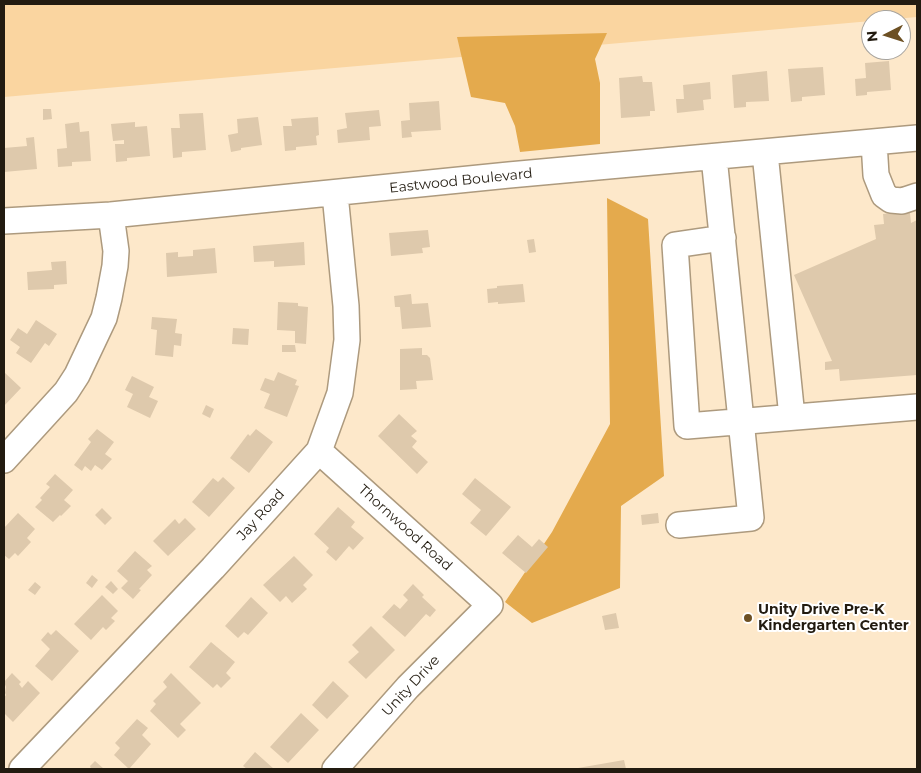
<!DOCTYPE html>
<html>
<head>
<meta charset="utf-8">
<style>
  body { margin:0 }
  #map { position:relative; width:921px; height:773px; overflow:hidden; background:#fde8ca; font-family:Montserrat,sans-serif }
  canvas { display:block }
  .frame { position:absolute; inset:0; border:5px solid #221b10; pointer-events:none }
  .north { position:absolute; left:861px; top:10px; width:50px; height:50px; box-sizing:border-box; background:#fff; border:1px solid #a7a49f; border-radius:50%; rotate:265deg; font-size:14px; font-weight:700; line-height:20px; text-align:center; color:#221b10 }
  .north::after { content:''; display:block; margin:auto; width:18px; height:22px; background:#6d5023; clip-path:polygon(50% 0,100% 100%,50% 72%,0 100%) }
</style>
</head>
<body>
<div id="map">
<canvas width="921" height="773"></canvas>
<div class="frame"></div>
<div class="north">N</div>
</div>
<script>
const ctx = document.querySelector('canvas').getContext('2d');
ctx.lineJoin = 'round';
function fill(path, color) { ctx.fillStyle = color; ctx.fill(path, 'evenodd'); }
const toPath = rows => new Path2D(rows.map(r => 'M' + r).join(''));
function stroke(path, color, width, dash) { ctx.strokeStyle = color; ctx.lineWidth = width; ctx.lineCap = dash ? 'butt' : 'round'; ctx.setLineDash(dash || []); ctx.stroke(path); }
function label(font, color, halo, rows, align = 'center') {
  ctx.font = font + ' Montserrat,sans-serif'; ctx.lineWidth = 4; ctx.setLineDash([]); ctx.textBaseline = 'middle'; ctx.strokeStyle = halo; ctx.fillStyle = color; for (const [text, x, y, turn = 0] of rows) {
    ctx.save(); ctx.translate(x, y); ctx.rotate((+turn || 0) * Math.PI / 180); ctx.textAlign = isNaN(turn) ? turn : align; if (halo) ctx.strokeText(text, 0, 0); ctx.fillText(text, 0, 0); ctx.restore();
  }
}
fill(toPath([
  [4,4,917,4,917,17,4,97]
]), '#fad5a0');
fill(toPath([
  [607,33,595,59,600,83,600,144,520,152,515,126,505,103,471,97,457,37],
  [607,198,648,219,664,476,621,506,620,588,532,623,505,602,552,532,610,424]
]), '#e4aa4d');
fill(toPath([
  [889,61,891,90,867,92,867,95,856,96,855,79,866,78,865,63],
  [823,67,825,95,802,97,802,101,791,102,788,69],
  [767,71,769,101,746,102,746,107,734,108,732,75],
  [642,76,643,82,652,82,655,111,650,111,650,116,621,118,619,78],
  [710,82,711,99,703,100,704,110,677,113,676,99,684,99,683,85],
  [439,101,441,130,411,132,412,137,402,138,401,121,410,120,409,103],
  [43,109,51,109,52,119,43,120],
  [379,110,381,126,369,127,370,140,338,143,337,130,347,128,345,113],
  [203,113,206,150,182,152,182,157,173,158,171,128,180,128,179,114],
  [258,117,262,145,241,148,241,150,231,152,228,135,238,133,237,119],
  [318,117,319,135,316,136,317,145,296,147,296,150,285,151,283,126,292,126,291,119],
  [79,122,80,132,89,131,91,161,72,162,72,166,58,167,57,149,67,148,65,124],
  [135,122,135,127,147,126,150,156,127,158,127,161,116,162,115,144,124,144,124,140,113,141,111,124],
  [34,137,37,169,4,172,4,148,27,146,26,138],
  [909,203,911,223,917,220,917,375,840,381,839,369,825,370,825,362,832,361,794,275,876,239,874,225,884,224,883,214,905,212],
  [428,230,430,247,422,248,423,253,391,256,389,233],
  [534,239,536,252,529,253,527,240],
  [304,242,305,265,274,267,274,261,254,262,253,246],
  [215,248,217,273,167,277,166,253,178,252,178,257,193,256,193,250],
  [66,261,67,284,54,285,54,289,28,290,27,272,52,270,51,262],
  [523,284,525,302,498,304,498,302,488,303,487,289,497,288,497,286],
  [411,294,412,304,428,303,431,327,402,329,400,307,395,307,394,296],
  [278,302,298,303,298,306,308,307,306,344,295,343,295,331,277,330],
  [152,317,177,319,175,333,182,334,181,346,174,345,173,357,155,355,157,330,151,329],
  [36,320,57,334,49,346,45,343,31,363,16,353,20,347,10,340,18,328,27,334],
  [233,328,249,329,248,345,232,344],
  [282,345,295,345,296,352,282,352],
  [422,348,422,355,427,355,430,358,433,380,416,381,417,389,400,390,400,349],
  [4,372,21,388,4,406],
  [278,372,297,380,295,385,299,386,287,417,264,408,270,394,260,390,265,378,274,381],
  [132,376,154,387,149,397,158,401,150,418,127,407,133,394,125,390],
  [206,405,214,409,210,418,202,414],
  [399,414,417,431,411,436,417,441,412,447,428,462,417,474,378,436],
  [97,429,114,442,105,454,112,459,102,470,95,465,91,471,85,466,82,471,74,465,91,442,88,439],
  [256,429,273,442,249,473,230,458,248,434,250,436],
  [55,474,73,490,64,500,71,506,61,516,60,515,53,522,35,507,42,500,40,498,50,487,46,484],
  [223,477,235,488,209,517,192,502,213,478,218,482],
  [475,478,511,507,486,536,470,523,481,510,462,494],
  [338,507,355,522,351,527,364,538,353,550,349,546,336,561,326,552,329,548,314,534],
  [102,508,112,518,105,525,95,515],
  [18,513,35,529,27,538,31,542,18,556,15,553,9,559,4,555,4,528],
  [658,513,659,523,642,525,641,515],
  [185,518,196,529,168,556,153,541,175,519,179,524],
  [518,535,532,547,539,539,548,547,526,573,502,553],
  [135,551,152,566,147,570,152,575,139,589,141,590,133,599,121,588,128,581,117,571],
  [294,556,313,575,303,585,307,589,292,603,286,596,280,602,263,585],
  [92,575,98,580,92,588,86,583],
  [111,581,118,589,113,594,105,587],
  [35,582,41,587,35,595,28,590],
  [413,584,424,595,422,597,436,610,430,617,426,614,405,637,382,617,394,604,400,609,408,600,403,595],
  [102,595,118,611,111,618,115,621,106,630,103,627,91,640,74,624],
  [251,597,268,613,248,635,244,632,238,638,225,626],
  [616,613,619,628,605,630,602,616],
  [371,626,395,650,366,679,348,662,359,652,352,645],
  [56,630,79,651,52,681,35,666,50,649,41,640,48,632,51,635],
  [211,642,235,662,226,673,231,678,221,688,217,684,213,688,189,667],
  [12,673,21,682,19,684,22,688,28,681,40,693,13,722,4,713,4,698,6,695,5,693,6,687,4,682],
  [171,673,201,703,180,724,186,730,178,738,150,711,156,704,153,701,167,687,163,682],
  [333,681,349,696,327,719,312,705],
  [301,713,319,730,288,763,270,747],
  [137,719,148,728,142,735,151,744,129,769,114,755,120,748,115,743],
  [255,752,274,769,247,769,243,766],
  [624,760,626,769,578,769,578,768],
  [95,761,104,769,91,769,90,766]
]), '#dec9ac');
const minor = toPath([
  [874,142,876,175,884,195,891,200,902,201,917,196],
  [765,153,792,417],
  [4,221,111,215,509,175,917,138],
  [723,238,675,245,687,426,917,407],
  [319,451,490,605,408,687,335,769],
  [4,460,66,392,77,375,104,318,109,298,115,266,116,251,111,215],
  [679,525,751,518,714,157],
  [22,769,213,568,319,451,340,393,347,340,346,306,335,194]
]);
stroke(minor, '#ad9a7e', 28);
stroke(minor, '#fff', 25);
for (const [x, y, r, color] of [
  [748,618,5,"#6d5023"]
]) { const dot = new Path2D(); dot.arc(x, y, r, 0, 2 * Math.PI); ctx.fillStyle = color; ctx.fill(dot); stroke(dot, '#fff', 2); }
label('14px', '#221b10', '#fff', [
  ["Eastwood Boulevard",461,181,-6],
  ["Jay Road",261,515,-48],
  ["Thornwood Road",405,528,42],
  ["Unity Drive",411,686,-47]
]);
label('bold 14px', '#221b10', '#fff', [
  ["Unity Drive Pre-K",758,610],
  ["Kindergarten Center",758,626]
], 'left');
</script>
</body>
</html>
